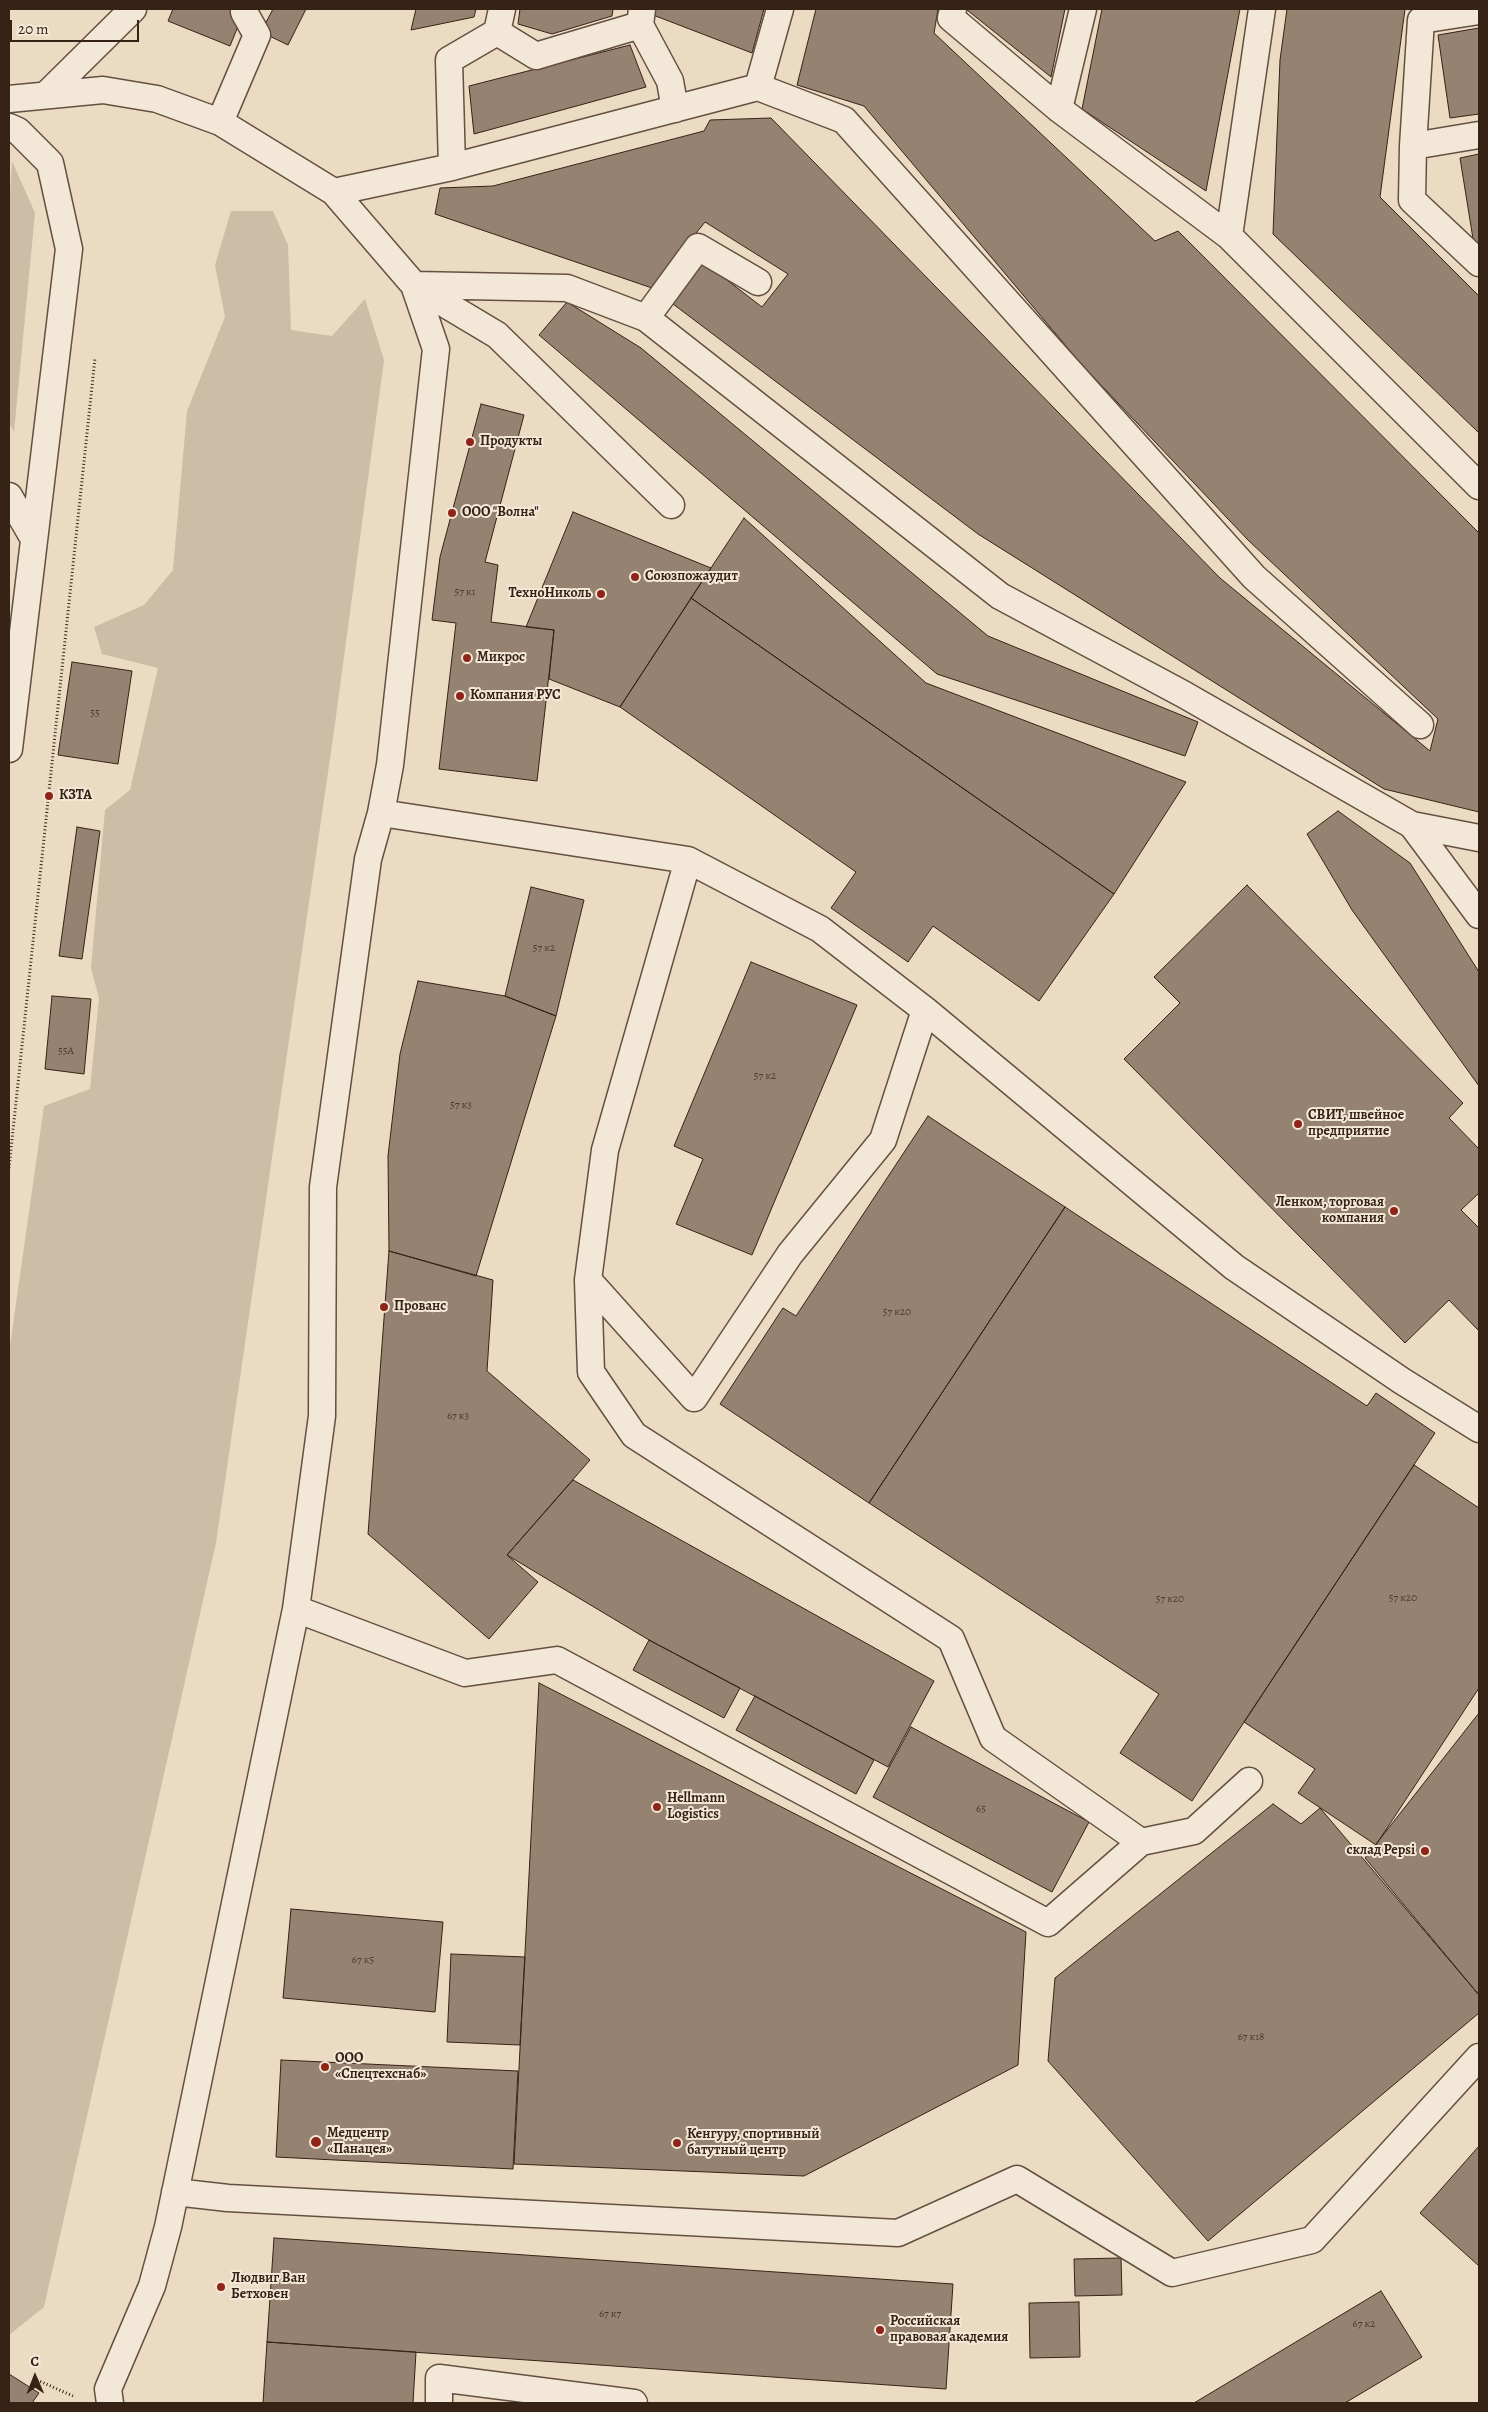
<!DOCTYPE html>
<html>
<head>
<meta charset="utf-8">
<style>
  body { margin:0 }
  #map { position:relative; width:1488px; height:2412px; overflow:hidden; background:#ecdbc3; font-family:Alegreya,serif }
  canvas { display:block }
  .frame { position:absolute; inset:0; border:10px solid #372216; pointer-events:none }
  .north { position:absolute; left:10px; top:2352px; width:50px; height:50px; -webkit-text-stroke:4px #f3e8d8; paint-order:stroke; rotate:359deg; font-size:14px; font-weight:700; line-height:20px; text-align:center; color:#372216 }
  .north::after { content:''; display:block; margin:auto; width:18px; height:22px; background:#372216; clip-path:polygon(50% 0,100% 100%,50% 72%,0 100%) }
  .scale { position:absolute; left:10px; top:20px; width:129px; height:22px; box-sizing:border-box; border:2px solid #372216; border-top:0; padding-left:6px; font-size:15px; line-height:18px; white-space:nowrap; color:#372216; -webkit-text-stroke:4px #f3e8d8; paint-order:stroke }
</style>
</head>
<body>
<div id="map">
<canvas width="1488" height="2412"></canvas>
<div class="frame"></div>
<div class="north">С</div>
<div class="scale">20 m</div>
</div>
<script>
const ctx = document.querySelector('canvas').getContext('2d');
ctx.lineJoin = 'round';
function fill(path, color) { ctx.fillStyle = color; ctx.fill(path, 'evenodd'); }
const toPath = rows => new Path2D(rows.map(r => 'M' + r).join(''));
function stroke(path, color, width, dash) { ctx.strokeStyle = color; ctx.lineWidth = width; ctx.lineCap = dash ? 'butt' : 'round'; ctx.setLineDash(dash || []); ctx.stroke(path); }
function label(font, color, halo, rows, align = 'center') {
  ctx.font = font + ' Alegreya,serif'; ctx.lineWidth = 4; ctx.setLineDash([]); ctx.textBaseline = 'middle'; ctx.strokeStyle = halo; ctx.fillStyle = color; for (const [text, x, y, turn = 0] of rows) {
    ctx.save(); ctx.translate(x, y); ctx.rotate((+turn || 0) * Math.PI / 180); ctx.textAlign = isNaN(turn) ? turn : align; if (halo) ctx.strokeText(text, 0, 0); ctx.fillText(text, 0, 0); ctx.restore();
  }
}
fill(toPath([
  [12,161,35,213,14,432,9,423,9,209],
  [231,211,273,211,288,245,291,330,332,336,365,299,384,360,334,731,216,1543,44,2307,9,2335,9,1353,44,1106,90,1089,99,998,91,968,105,810,130,790,158,668,102,654,94,627,144,605,173,570,187,411,225,317,215,265]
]), '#cdbca6');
const building = toPath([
  [173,9,245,9,230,46,168,21,173,9],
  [273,9,306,9,288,45,261,32,273,9],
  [416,9,476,9,474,17,411,30,416,9],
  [520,9,613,9,612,16,552,34,518,24,520,9],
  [655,9,764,9,752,53,653,15,655,9],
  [816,9,938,9,934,33,1155,241,1178,231,1479,533,1479,812,1384,789,978,534,673,304,701,260,762,307,788,274,705,222,652,288,435,214,440,188,493,186,704,131,710,120,771,118,1220,578,1430,751,1438,719,1248,540,1082,365,864,106,797,85,816,9],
  [967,9,1065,9,1051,77,967,10,967,9],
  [1102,9,1240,9,1206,191,1082,109,1102,9],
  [1287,9,1405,9,1380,197,1479,296,1479,433,1273,234,1280,60,1287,9],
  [1479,28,1479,114,1450,118,1438,35,1479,28],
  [630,45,646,87,474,134,469,86,630,45],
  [1479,154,1479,244,1474,245,1460,158,1479,154],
  [567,302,641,348,988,636,1198,722,1185,756,937,674,539,335,567,302],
  [481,404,524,415,485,562,498,565,491,622,554,630,537,781,439,769,456,623,432,620,440,557,481,404],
  [573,512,711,568,620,707,549,679,554,630,526,627,573,512],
  [744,518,926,683,1186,782,1114,894,691,598,744,518],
  [691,598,1114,894,1039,1001,933,926,908,962,831,908,856,872,620,707,691,598],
  [72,662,132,671,118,764,58,755,72,662],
  [1338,811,1410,863,1479,972,1479,1086,1352,910,1307,834,1338,811],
  [77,827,100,831,82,959,59,956,77,827],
  [1247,885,1463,1103,1449,1118,1479,1149,1479,1193,1461,1210,1479,1228,1479,1331,1449,1300,1405,1343,1124,1059,1180,1003,1154,977,1247,885],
  [531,887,584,900,556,1016,505,996,531,887],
  [751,962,857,1005,752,1255,676,1224,703,1159,674,1146,751,962],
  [418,981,505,996,556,1016,476,1276,389,1251,388,1156,400,1054,418,981],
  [52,996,91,999,84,1074,45,1069,52,996],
  [928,1116,1065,1207,869,1503,720,1404,783,1308,796,1316,928,1116],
  [1065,1207,1367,1406,1376,1393,1435,1433,1192,1801,1120,1753,1159,1694,869,1503,1065,1207],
  [389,1251,493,1280,487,1371,590,1460,507,1555,538,1582,489,1639,368,1534,389,1251],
  [1414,1465,1479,1508,1479,1688,1376,1845,1298,1793,1315,1769,1244,1722,1414,1465],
  [573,1480,934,1681,888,1767,649,1640,507,1555,573,1480],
  [649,1640,740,1688,724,1718,633,1670,649,1640],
  [539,1683,1026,1932,1018,2065,804,2176,514,2164,539,1683],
  [755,1696,874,1760,856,1794,736,1730,755,1696],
  [1479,1713,1479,1995,1365,1858,1479,1713],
  [911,1727,1089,1822,1052,1892,873,1797,911,1727],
  [1273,1804,1301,1824,1320,1808,1479,1995,1479,2013,1208,2241,1048,2061,1055,1978,1273,1804],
  [291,1909,443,1922,435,2012,283,1998,291,1909],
  [451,1954,525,1957,520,2045,447,2042,451,1954],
  [281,2060,518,2071,513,2169,276,2157,281,2060],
  [1479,2146,1479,2266,1420,2213,1479,2146],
  [274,2238,953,2284,946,2389,267,2342,274,2238],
  [1121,2258,1122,2295,1075,2296,1074,2259,1121,2258],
  [1381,2291,1422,2357,1345,2403,1194,2403,1381,2291],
  [1079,2302,1080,2357,1030,2358,1029,2303,1079,2302],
  [267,2342,416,2352,413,2403,263,2403,267,2342],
  [9,2374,39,2393,32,2403,9,2403,9,2374]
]);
fill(building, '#958270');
stroke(building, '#372216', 1);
const service = toPath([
  [642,9,640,25,670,81,675,109],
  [953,9,951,18,1059,109,1229,236],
  [1262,9,1229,236,1479,486],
  [497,32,536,56,640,25],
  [758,87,780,9],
  [46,95,133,9],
  [9,99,103,90,157,99,220,122,334,192,452,167,758,87,844,120,1254,577,1420,725],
  [1059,109,1083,9],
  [220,122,257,35,244,12],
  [9,127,18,131,50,163,69,249,9,749],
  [1479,135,1413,146,1412,200,1479,263],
  [1413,146,1421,20,1479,11],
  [452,167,449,60,497,32,502,9],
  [334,192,414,285,567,288,646,318,1000,596,1183,694,1412,825,1479,838],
  [415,286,497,335,671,505],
  [646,318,698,247,758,282],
  [9,496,34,539],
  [381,813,688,860,605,1150,588,1280,591,1372,634,1435,951,1639,993,1738,1141,1842],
  [1412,825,1479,915],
  [925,1010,1234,1267,1402,1381,1479,1429],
  [588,1280,694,1398,790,1254,883,1140,925,1010,820,929,688,860],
  [296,1609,465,1673,557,1660,1048,1923,1141,1842,1194,1831,1249,1781],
  [175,2192,228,2198,898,2233,1017,2179,1172,2273,1312,2240,1479,2057],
  [110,2403,108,2389,152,2286,168,2227,296,1609,322,1416,323,1187,368,859,381,813,390,765,436,349,414,285],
  [439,2403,439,2378,634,2403]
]);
stroke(service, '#645041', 29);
stroke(toPath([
  [9,1168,95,358],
  [37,2380,73,2396]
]), '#372216', 3, [1, 2.5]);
stroke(service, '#f3e8d8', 26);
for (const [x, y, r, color] of [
  [470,442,5,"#8f2418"],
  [452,513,5,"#8f2418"],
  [635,577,5,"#8f2418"],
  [601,594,5,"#8f2418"],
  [467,658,5,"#8f2418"],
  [460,696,5,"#8f2418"],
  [49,796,5,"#8f2418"],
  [1298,1124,5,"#8f2418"],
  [1394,1211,5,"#8f2418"],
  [384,1307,5,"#8f2418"],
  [657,1807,5,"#8f2418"],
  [1425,1851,5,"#8f2418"],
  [325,2067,5,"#8f2418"],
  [316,2142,6,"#8f2418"],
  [677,2143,5,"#8f2418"],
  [221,2287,5,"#8f2418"],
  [880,2330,5,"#8f2418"]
]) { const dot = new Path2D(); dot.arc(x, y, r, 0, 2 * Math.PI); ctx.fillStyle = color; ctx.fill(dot); stroke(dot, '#f3e8d8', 2); }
label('11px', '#4e3a2c', null, [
  ["57 к1",465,592],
  ["55",95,713],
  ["57 к2",544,948],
  ["55А",66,1051],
  ["57 к2",765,1076],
  ["57 к3",461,1105],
  ["57 к20",897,1312],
  ["67 к3",458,1416],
  ["57 к20",1403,1598],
  ["57 к20",1170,1599],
  ["65",981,1809],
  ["67 к5",363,1960],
  ["67 к18",1251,2037],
  ["67 к7",610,2314],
  ["67 к2",1364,2324]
]);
label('bold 14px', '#372216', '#f3e8d8', [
  ["Продукты",480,442],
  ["ООО \"Волна\"",462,513],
  ["Союзпожаудит",645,577],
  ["ТехноНиколь",591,594,"right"],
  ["Микрос",477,658],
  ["Компания РУС",470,696],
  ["КЗТА",59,796],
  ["СВИТ, швейное",1308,1116],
  ["предприятие",1308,1132],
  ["Ленком, торговая",1384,1203,"right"],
  ["компания",1384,1219,"right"],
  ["Прованс",394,1307],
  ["Hellmann",667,1799],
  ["Logistics",667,1815],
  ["склад Pepsi",1415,1851,"right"],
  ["ООО",335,2059],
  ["«Спецтехснаб»",335,2075],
  ["Медцентр",327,2134],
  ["«Панацея»",327,2150],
  ["Кенгуру, спортивный",687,2135],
  ["батутный центр",687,2151],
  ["Людвиг Ван",231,2279],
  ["Бетховен",231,2295],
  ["Российская",890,2322],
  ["правовая академия",890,2338]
], 'left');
</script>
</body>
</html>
